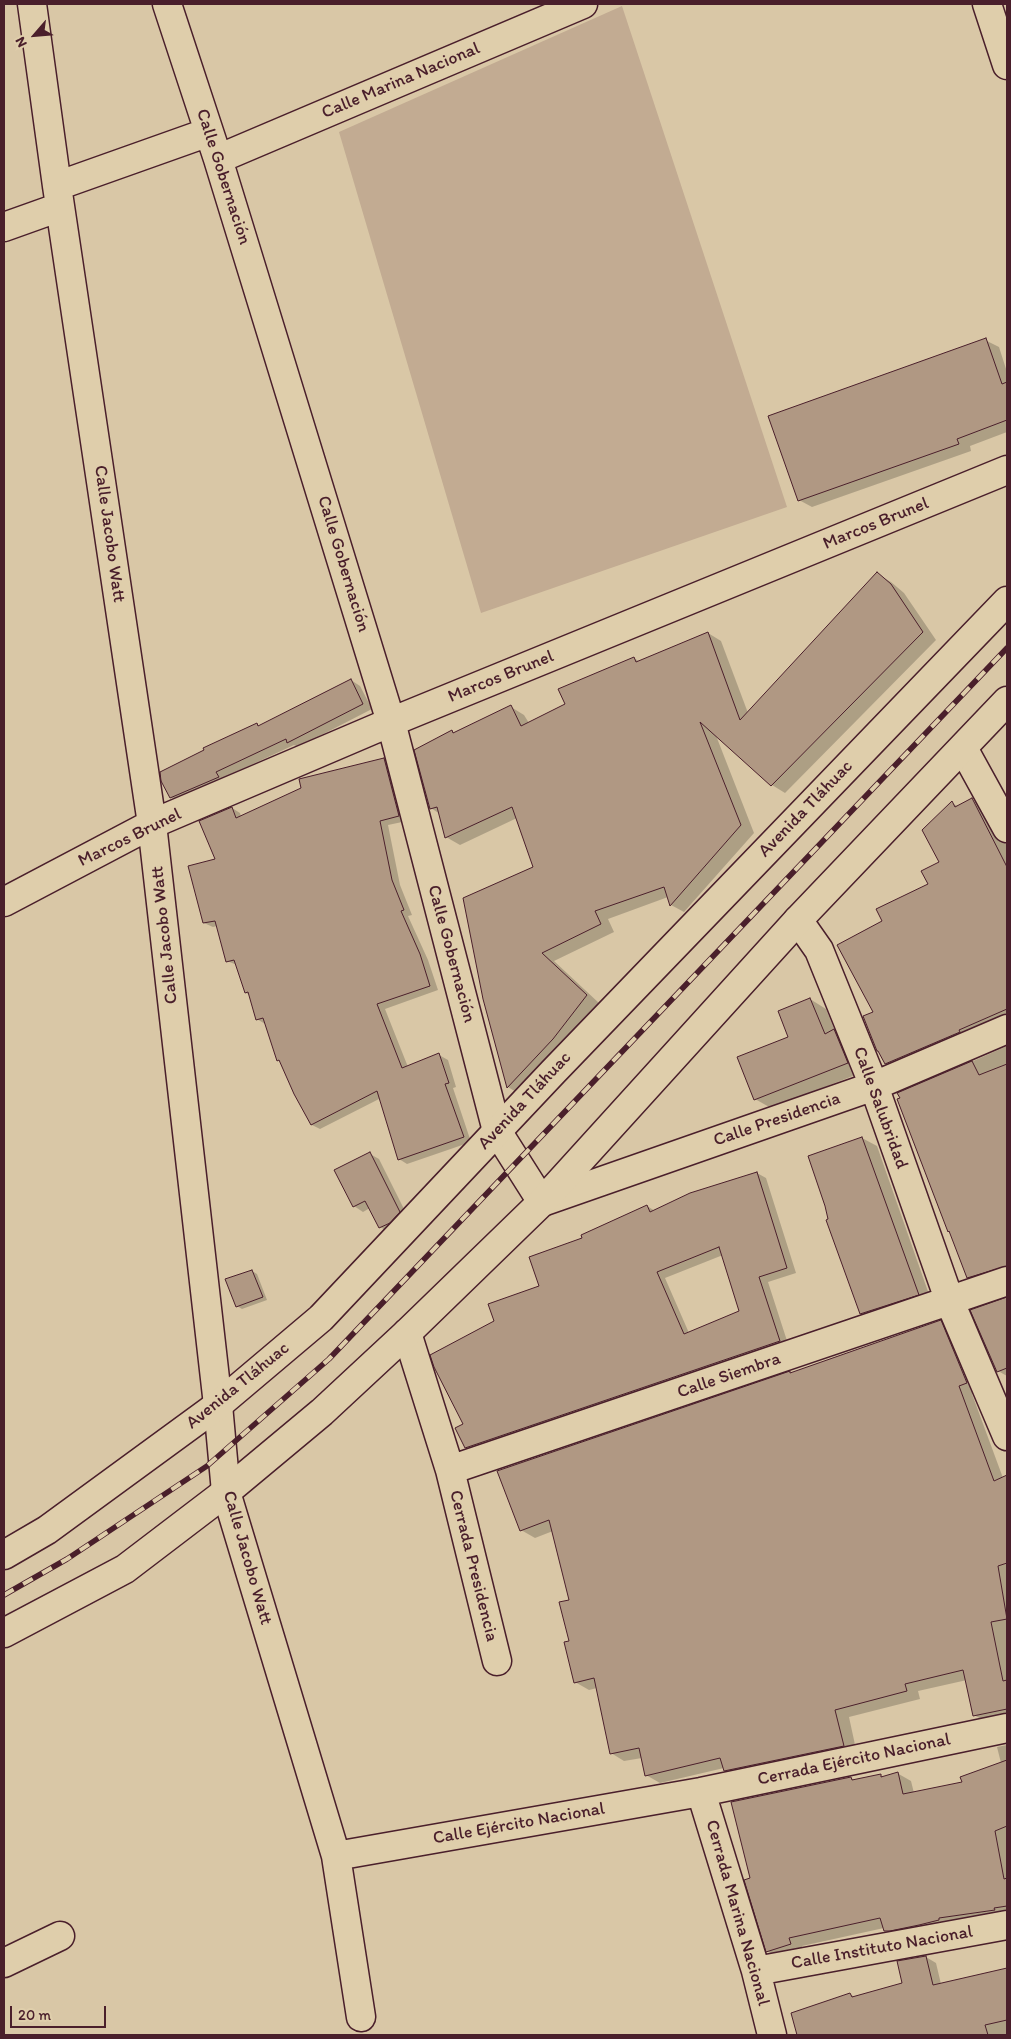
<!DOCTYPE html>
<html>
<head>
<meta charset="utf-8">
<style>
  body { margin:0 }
  #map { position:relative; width:1011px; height:2039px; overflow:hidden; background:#d9c7a6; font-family:Itim,sans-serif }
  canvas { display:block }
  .frame { position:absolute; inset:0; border:5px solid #4a1f2b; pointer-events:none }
  .north { position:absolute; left:10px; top:10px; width:50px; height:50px; -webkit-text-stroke:4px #dfceab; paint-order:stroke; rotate:243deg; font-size:14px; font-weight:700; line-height:20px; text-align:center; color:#4a1f2b }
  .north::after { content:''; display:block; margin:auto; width:18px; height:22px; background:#4a1f2b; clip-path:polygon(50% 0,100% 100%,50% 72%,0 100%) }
  .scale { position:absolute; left:10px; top:2006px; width:96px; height:22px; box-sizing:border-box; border:2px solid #4a1f2b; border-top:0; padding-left:6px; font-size:15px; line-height:18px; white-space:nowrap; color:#4a1f2b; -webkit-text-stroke:4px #dfceab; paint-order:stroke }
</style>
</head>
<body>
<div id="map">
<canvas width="1011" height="2039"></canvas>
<div class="frame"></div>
<div class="north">N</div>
<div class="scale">20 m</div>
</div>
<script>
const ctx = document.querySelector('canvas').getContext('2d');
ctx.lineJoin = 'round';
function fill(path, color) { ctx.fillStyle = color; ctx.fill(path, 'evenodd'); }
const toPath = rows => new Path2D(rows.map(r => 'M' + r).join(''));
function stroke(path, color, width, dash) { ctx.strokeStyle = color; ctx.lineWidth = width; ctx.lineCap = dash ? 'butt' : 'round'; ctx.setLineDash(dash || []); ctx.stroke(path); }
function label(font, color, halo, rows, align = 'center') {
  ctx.font = font + ' Itim,sans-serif'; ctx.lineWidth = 4.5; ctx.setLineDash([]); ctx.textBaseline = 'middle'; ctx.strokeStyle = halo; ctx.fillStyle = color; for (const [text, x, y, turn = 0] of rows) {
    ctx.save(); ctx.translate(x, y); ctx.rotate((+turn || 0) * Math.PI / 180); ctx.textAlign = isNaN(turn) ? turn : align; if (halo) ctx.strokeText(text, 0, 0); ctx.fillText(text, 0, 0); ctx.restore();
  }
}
fill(toPath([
  [622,6,787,507,481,613,339,132]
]), '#c2ab92');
fill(toPath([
  [985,340,999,347,1007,372,1007,432,970,446,971,451,812,507,799,500],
  [877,574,891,582,904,593,936,640,785,793,772,785,715,733,754,833,684,912,671,905,668,897,608,919,614,932,554,961,600,1004,521,1095,508,1087,485,999,535,867,517,818,460,845,446,837,440,814,431,808,452,731,456,734,511,707,524,715,529,723,566,705,634,658,640,662,708,633,721,641,748,713],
  [351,680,360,686,372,709,298,747,294,745,225,777,228,783,180,803,171,797,256,724,260,726],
  [384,760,393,765,407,821,388,825,400,885,412,915,408,916,428,960,438,990,385,1009,408,1067,439,1055,448,1060,456,1087,453,1088,471,1142,407,1164,399,1159,381,1098,320,1129,312,1125,281,1061,278,1060,265,1024,257,1019,250,995,246,993,237,965,227,961,217,926,213,927,204,923,216,860,232,808,240,813,241,817],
  [972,800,981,805,998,835,1007,845,1007,1022,894,1069,886,1064,875,1012,883,922,930,885,941,863,952,803,959,807],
  [810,999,826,1009,835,1031,850,1040,863,1072,771,1108,755,1099],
  [1007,1046,1007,1277,982,1285,968,1277,951,1232,949,1231,899,1094],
  [862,1138,877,1146,932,1303,875,1322,861,1314],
  [370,1154,379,1159,408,1217,389,1232,380,1227,370,1208,363,1212,354,1206],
  [757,1173,766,1178,796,1273,768,1282,789,1347,475,1453,466,1447,465,1425,496,1322,541,1287,584,1239,647,1206,655,1211],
  [723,1255,741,1312,689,1333,665,1278],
  [252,1271,257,1274,267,1300,242,1309,237,1306],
  [1007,1299,1007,1376,998,1371,972,1311],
  [941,1321,954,1329,980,1391,972,1394,1003,1478,1007,1477,1007,1722,988,1723,974,1715,967,1680,918,1691,920,1699,849,1717,857,1754,739,1778,725,1770,724,1768,660,1783,646,1775,642,1758,624,1761,611,1753,597,1688,589,1690,575,1682,570,1642,570,1601,553,1531,535,1538,521,1530,790,1373,792,1374],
  [1007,1745,1007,1917,899,1938,885,1930,884,1928,802,1946,804,1952,781,1959,767,1951,752,1879,851,1778,855,1780,880,1775,884,1777,897,1773,911,1781,914,1793,964,1783,1001,1763,997,1747],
  [926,1957,936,1963,941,1984,1007,1969,1007,2035,798,2035,793,2014,850,1994,856,1998,903,1984]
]), '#0003');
const building = toPath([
  [986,338,1002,384,1007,382,1007,420,957,439,959,444,798,501,768,416,986,338],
  [877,572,891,584,923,632,771,786,700,722,741,825,670,906,664,887,595,911,601,924,542,953,587,995,553,1039,507,1088,483,999,463,898,533,867,512,807,445,838,437,807,430,809,414,750,452,730,453,733,511,705,521,726,565,704,558,689,634,657,636,662,708,632,740,720,877,572],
  [351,679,363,704,287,743,286,739,216,772,219,777,170,798,161,781,160,772,204,750,203,748,257,723,258,726,351,679],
  [384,758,399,816,380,821,392,880,404,910,401,911,420,954,430,986,377,1004,402,1068,439,1053,449,1083,445,1084,464,1137,398,1160,377,1091,311,1125,294,1094,279,1060,277,1061,263,1018,256,1020,248,992,245,993,234,960,226,962,215,921,203,923,188,866,215,859,199,821,232,807,236,818,301,788,299,779,384,758],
  [972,798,1007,867,1007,1009,959,1030,960,1032,885,1064,878,1051,877,1051,863,1016,873,1012,837,945,882,921,876,909,928,884,921,871,939,862,922,830,952,801,955,807,972,798],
  [810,998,825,1034,834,1029,848,1063,754,1100,737,1057,788,1037,778,1011,810,998],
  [972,1061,979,1075,1007,1064,1007,1266,967,1278,949,1231,948,1232,897,1099,900,1098,897,1093,972,1061],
  [862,1137,919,1295,860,1314,826,1220,828,1219,825,1206,808,1156,862,1137],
  [370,1152,400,1212,390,1223,379,1228,365,1201,353,1207,334,1170,370,1152],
  [757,1172,787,1268,759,1277,780,1341,465,1448,455,1428,463,1424,434,1367,430,1355,494,1321,488,1304,539,1286,529,1257,582,1238,581,1235,647,1205,650,1212,690,1193,757,1172],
  [719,1247,739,1311,684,1334,657,1272,719,1247],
  [252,1270,263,1297,236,1307,225,1279,252,1270],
  [1007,1297,1007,1368,997,1372,970,1310,1007,1297],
  [941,1320,967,1383,959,1386,994,1481,1007,1475,1007,1563,998,1566,1007,1619,991,1622,1003,1681,1007,1680,1007,1709,973,1716,963,1670,905,1684,907,1691,835,1710,844,1746,724,1771,720,1758,645,1776,639,1748,610,1754,594,1678,574,1683,564,1642,569,1641,559,1602,569,1600,549,1520,520,1531,497,1471,790,1371,790,1373,941,1320],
  [1007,1760,1007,1826,995,1831,1004,1879,1007,1878,1007,1906,994,1908,995,1910,939,1918,939,1920,919,1925,890,1931,884,1931,880,1918,789,1938,791,1944,766,1952,744,1880,750,1878,731,1802,851,1777,852,1780,881,1774,881,1777,898,1772,903,1794,962,1782,960,1777,1007,1760],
  [926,1956,933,1985,1007,1968,1007,2020,985,2025,988,2035,797,2035,791,2013,850,1993,852,1997,902,1983,897,1961,926,1956]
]);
fill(building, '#b09883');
stroke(building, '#4a1f2b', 1);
const minor = toPath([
  [32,4,57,186,152,824,218,1405,226,1492,336,1856,361,2017],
  [167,4,218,159,391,722,497,1131,542,1202,874,1086,1007,1029],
  [987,4,1007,65],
  [218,159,583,4],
  [57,186,209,132],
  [4,227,60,207],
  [963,748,1007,828],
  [4,902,152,824,391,722,1007,470],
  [798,920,819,950,874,1086,950,1302,1007,1436],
  [407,1333,450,1470,497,1661],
  [450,1470,1007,1281],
  [701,1792,756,1971,772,2035],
  [336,1856,701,1792,1007,1728],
  [4,1963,60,1936],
  [756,1971,1007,1925]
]);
const major = toPath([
  [4,1555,47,1530,218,1405,321,1318,553,1072,1007,601],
  [4,1633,125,1569,226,1492,322,1412,407,1333,542,1202,798,920,1007,701]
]);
stroke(minor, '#4a1f2b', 31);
stroke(major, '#4a1f2b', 31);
stroke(minor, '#dfceab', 28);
stroke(major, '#dfceab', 28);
const rail = toPath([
  [4,1595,67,1559,207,1466,329,1359,1007,648]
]);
stroke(rail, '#4a1f2b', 5.5);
stroke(rail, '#dfceab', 4, [11]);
label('18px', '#4a1f2b', '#dfceab', [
  ["Calle Marina Nacional",401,81,-23],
  ["Calle Gobernación",223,177,72],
  ["Marcos Brunel",876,524,-22],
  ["Calle Jacobo Watt",109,534,82],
  ["Calle Gobernación",343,564,73],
  ["Marcos Brunel",501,677,-22],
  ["Avenida Tláhuac",806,809,-46],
  ["Marcos Brunel",130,838,-26],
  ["Calle Jacobo Watt",165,935,-96],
  ["Calle Gobernación",451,954,75],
  ["Avenida Tláhuac",525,1101,-47],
  ["Calle Salubridad",880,1108,70],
  ["Calle Presidencia",777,1120,-19],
  ["Calle Siembra",729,1376,-19],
  ["Avenida Tláhuac",238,1386,-39],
  ["Calle Jacobo Watt",247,1558,74],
  ["Cerrada Presidencia",473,1566,76],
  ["Cerrada Ejército Nacional",854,1760,-12],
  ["Calle Ejército Nacional",519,1824,-10],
  ["Cerrada Marina Nacional",737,1913,74],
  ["Calle Instituto Nacional",882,1948,-10]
]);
</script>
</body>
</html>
